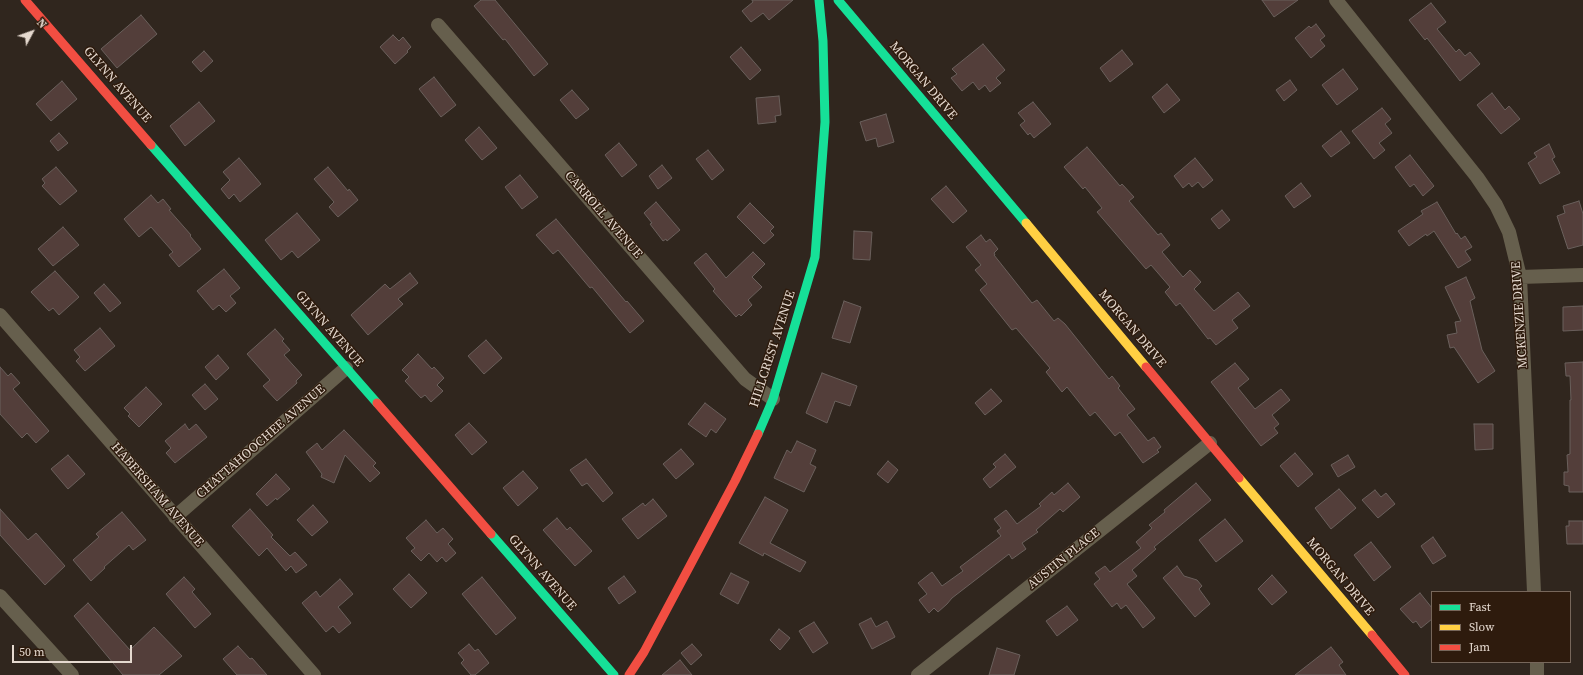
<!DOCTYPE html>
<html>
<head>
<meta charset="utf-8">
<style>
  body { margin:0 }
  #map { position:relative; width:1583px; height:675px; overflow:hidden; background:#30261e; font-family:"Source Serif 4",serif }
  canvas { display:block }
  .legend { position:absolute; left:1431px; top:591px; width:140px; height:72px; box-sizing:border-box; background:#2e1b0d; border:1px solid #77675b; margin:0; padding:5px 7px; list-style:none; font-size:12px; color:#e5d9cf }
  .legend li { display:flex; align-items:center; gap:8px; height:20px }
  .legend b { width:20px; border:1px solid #77675b }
  .north { position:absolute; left:12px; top:12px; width:40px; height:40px; -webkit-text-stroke:3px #2e1b0d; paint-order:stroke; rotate:49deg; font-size:11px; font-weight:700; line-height:16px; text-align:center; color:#e5d9cf }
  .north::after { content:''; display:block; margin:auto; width:14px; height:18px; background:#e5d9cf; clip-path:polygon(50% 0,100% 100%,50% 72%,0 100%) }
  .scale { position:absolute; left:12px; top:645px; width:120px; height:18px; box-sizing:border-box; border:2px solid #e5d9cf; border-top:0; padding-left:5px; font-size:12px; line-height:14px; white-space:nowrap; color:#e5d9cf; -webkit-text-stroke:3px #2e1b0d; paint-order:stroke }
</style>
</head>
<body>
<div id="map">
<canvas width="1583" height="675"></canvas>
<ul class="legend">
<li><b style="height:5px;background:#16e098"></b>Fast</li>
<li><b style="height:5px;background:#ffcf43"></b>Slow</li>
<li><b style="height:5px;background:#f24e42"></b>Jam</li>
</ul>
<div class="north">N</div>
<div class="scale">50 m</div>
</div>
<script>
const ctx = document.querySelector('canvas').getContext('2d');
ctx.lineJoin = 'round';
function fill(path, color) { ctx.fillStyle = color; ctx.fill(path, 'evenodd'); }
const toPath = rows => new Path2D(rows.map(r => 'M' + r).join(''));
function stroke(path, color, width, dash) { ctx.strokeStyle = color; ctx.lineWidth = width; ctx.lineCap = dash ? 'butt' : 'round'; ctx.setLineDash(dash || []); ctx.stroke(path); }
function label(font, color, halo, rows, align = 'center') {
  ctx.font = font + ' "Source Serif 4",serif'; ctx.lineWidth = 3; ctx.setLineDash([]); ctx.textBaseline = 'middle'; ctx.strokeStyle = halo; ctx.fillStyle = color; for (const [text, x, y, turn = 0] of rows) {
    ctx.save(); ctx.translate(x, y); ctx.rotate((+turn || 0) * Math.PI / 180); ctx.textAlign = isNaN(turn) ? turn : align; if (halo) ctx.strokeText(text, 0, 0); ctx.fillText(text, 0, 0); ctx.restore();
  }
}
const building = toPath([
  [481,0,495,0,548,64,534,76,505,39,503,40,474,6,481,0],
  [752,0,793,0,769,20,763,13,751,22,742,11,753,2,752,0],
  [1262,0,1298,0,1274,17,1262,0],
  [1431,3,1446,22,1437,29,1456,52,1459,49,1465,56,1470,52,1480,64,1460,81,1427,38,1425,40,1409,20,1431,3],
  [141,15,157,34,117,68,101,49,141,15],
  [1316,24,1325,36,1320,40,1325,46,1311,58,1295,38,1309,26,1311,28,1316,24],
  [393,35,399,41,403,37,411,47,407,51,408,52,395,64,380,47,393,35],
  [983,44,1005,70,996,78,1001,83,990,92,985,85,979,90,973,82,962,91,951,78,957,74,952,69,983,44],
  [741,47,761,70,750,80,730,57,741,47],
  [1122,50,1133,64,1110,82,1100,68,1122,50],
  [204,51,213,61,201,72,192,62,204,51],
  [1343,69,1358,89,1337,105,1322,85,1343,69],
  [434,77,456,105,441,117,419,89,434,77],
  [1290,80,1297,90,1284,101,1276,90,1290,80],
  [62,81,77,99,51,121,36,104,62,81],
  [1167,84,1180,100,1164,113,1152,97,1167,84],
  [572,90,589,109,576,119,560,100,572,90],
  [1492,93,1505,110,1509,106,1520,119,1501,134,1477,105,1492,93],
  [779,96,781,115,775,116,776,122,758,124,756,98,779,96],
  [199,102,215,121,185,146,170,126,199,102],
  [1033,102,1051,124,1034,138,1030,133,1028,135,1020,125,1025,121,1018,113,1033,102],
  [1382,108,1391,119,1385,124,1392,133,1379,143,1385,150,1374,159,1352,131,1382,108],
  [886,114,894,142,878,147,876,138,866,141,860,122,886,114],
  [479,127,497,148,482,160,465,140,479,127],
  [1341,131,1350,143,1331,157,1322,146,1341,131],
  [59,133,68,143,58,151,50,141,59,133],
  [619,143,637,165,622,177,605,155,619,143],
  [1549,144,1555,157,1552,159,1560,173,1540,184,1528,163,1537,157,1534,153,1549,144],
  [1087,147,1120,186,1122,184,1134,197,1129,201,1158,235,1161,233,1170,245,1162,252,1183,277,1190,270,1201,282,1194,289,1214,311,1238,292,1250,306,1232,320,1238,328,1216,345,1210,338,1208,339,1180,303,1176,306,1165,292,1170,287,1151,265,1146,269,1097,212,1102,208,1085,187,1083,189,1064,167,1087,147],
  [708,150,724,170,712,180,696,159,708,150],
  [1410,155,1434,186,1423,196,1414,184,1410,187,1395,167,1410,155],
  [239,158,261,184,240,202,234,194,229,199,221,189,230,180,223,172,239,158],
  [1195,158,1213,180,1203,188,1198,182,1192,187,1189,183,1183,188,1174,176,1195,158],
  [662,165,672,178,658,189,649,176,662,165],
  [56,167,77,191,60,205,42,186,45,183,42,179,56,167],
  [328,167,348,191,349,189,358,200,338,217,329,207,334,202,314,179,328,167],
  [520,175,538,197,522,209,505,187,520,175],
  [1301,183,1311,196,1294,208,1285,196,1301,183],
  [946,186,967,211,953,223,931,199,946,186],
  [151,195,158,203,163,199,171,209,169,210,191,235,190,236,201,249,179,267,169,255,173,252,151,227,139,237,124,219,151,195],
  [1579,201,1583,214,1583,245,1568,249,1557,216,1565,213,1563,206,1579,201],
  [656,202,680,230,667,241,666,239,663,241,650,224,652,223,644,213,656,202],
  [1437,202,1456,234,1457,233,1461,239,1465,236,1472,247,1465,251,1471,260,1458,268,1434,231,1427,236,1426,234,1409,246,1398,231,1423,214,1421,211,1437,202],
  [750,203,774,227,770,231,774,235,764,244,737,217,750,203],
  [1222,210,1230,220,1219,229,1211,219,1222,210],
  [297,213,320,240,298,258,292,251,281,260,265,240,297,213],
  [556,219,626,302,627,301,644,321,630,333,592,287,590,288,558,250,553,254,536,235,556,219],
  [63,227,79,245,53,266,38,249,63,227],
  [854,231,872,232,870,260,853,259,854,231],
  [981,235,986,242,990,239,998,249,994,253,995,255,994,255,1032,303,1037,300,1054,321,1058,318,1065,324,1109,379,1112,376,1120,386,1118,388,1135,409,1127,415,1148,441,1154,437,1161,447,1157,450,1159,452,1143,463,1120,432,1115,436,1095,412,1090,416,1067,387,1062,392,1046,372,1050,368,1016,328,1012,330,980,290,987,284,975,270,981,265,966,247,981,235],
  [753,252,765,264,752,277,762,287,748,300,752,305,741,316,739,314,736,317,713,291,715,289,694,263,706,253,726,278,753,252],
  [224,269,240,288,230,296,236,303,226,312,219,305,213,310,197,291,224,269],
  [55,271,79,297,59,315,53,308,49,311,31,292,55,271],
  [410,273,418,283,398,299,403,304,368,335,351,315,385,284,390,289,410,273],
  [1466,277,1475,298,1470,301,1482,350,1495,371,1478,383,1454,347,1450,348,1447,335,1457,333,1455,322,1461,321,1445,287,1466,277],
  [104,284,121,303,110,312,94,293,104,284],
  [844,301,861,307,850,343,832,338,844,301],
  [1583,306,1583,330,1563,331,1563,307,1583,306],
  [100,328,115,346,85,371,76,361,80,357,74,350,100,328],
  [275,329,284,339,282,341,290,350,284,355,302,375,296,381,297,383,277,401,263,386,270,380,247,354,275,329],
  [486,340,502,358,484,374,468,356,486,340],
  [418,354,432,369,434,367,444,378,437,385,443,391,431,402,425,395,421,398,405,381,409,377,402,370,418,354],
  [218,355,229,368,216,380,205,367,218,355],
  [1583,362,1583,492,1569,492,1569,486,1564,485,1564,472,1568,472,1567,455,1570,454,1570,400,1571,400,1570,376,1566,376,1565,363,1583,362],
  [1235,363,1249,379,1238,388,1255,409,1281,389,1290,400,1272,415,1279,424,1274,428,1278,433,1261,446,1211,382,1235,363],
  [0,367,8,376,11,373,20,383,13,389,49,431,36,443,27,433,22,438,0,414,0,367],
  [822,373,857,386,850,406,835,401,827,423,806,413,822,373],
  [205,384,218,399,205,410,192,395,205,384],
  [146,387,162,404,139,427,128,416,130,414,124,408,146,387],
  [991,389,1002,401,985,415,975,403,991,389],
  [705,403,726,419,716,433,711,429,706,437,688,424,705,403],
  [469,423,487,442,472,455,455,435,469,423],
  [185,424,189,430,196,424,207,437,175,463,166,453,171,448,165,441,185,424],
  [1474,424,1493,424,1493,449,1475,450,1474,424],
  [344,430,376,463,373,466,380,473,370,482,345,455,334,483,321,477,322,474,306,452,317,443,322,450,344,430],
  [797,441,816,450,810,464,816,467,804,492,774,478,787,450,791,453,797,441],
  [681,449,694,464,676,479,663,464,681,449],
  [1295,453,1313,474,1298,487,1280,466,1295,453],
  [1005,454,1016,467,990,488,983,479,996,467,993,464,1005,454],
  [68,455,85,474,68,489,51,469,68,455],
  [1348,455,1355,467,1338,477,1331,465,1348,455],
  [586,459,613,493,603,502,587,483,582,486,570,470,586,459],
  [888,461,898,470,888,483,877,474,888,461],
  [523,471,538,488,518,506,503,488,523,471],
  [276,474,290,489,277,500,276,498,267,506,256,494,276,474],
  [1068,483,1080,497,1063,512,1060,509,1036,530,1038,532,1022,543,1026,549,1012,559,1009,554,952,598,947,604,938,612,934,608,929,613,919,600,927,594,918,583,932,572,942,586,963,571,960,567,1001,536,997,531,1001,528,994,519,1006,510,1017,524,1041,506,1039,504,1052,492,1054,495,1068,483],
  [1196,483,1211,500,1154,547,1156,549,1132,570,1137,576,1127,584,1155,618,1143,628,1126,605,1121,609,1117,603,1112,607,1094,584,1100,579,1095,573,1105,566,1110,572,1141,548,1136,542,1152,528,1149,525,1165,512,1164,510,1196,483],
  [1339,489,1356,508,1331,529,1315,508,1339,489],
  [1375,490,1381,497,1386,493,1395,504,1378,518,1362,500,1375,490],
  [765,497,788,510,770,543,806,562,800,572,764,553,763,556,739,543,765,497],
  [653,499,667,516,638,539,622,519,643,503,645,506,653,499],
  [313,505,328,522,312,536,297,520,313,505],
  [0,509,28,540,36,533,65,566,45,585,0,535,0,509],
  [250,509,273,535,271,537,290,556,295,552,307,565,296,573,291,566,286,571,267,548,259,556,232,526,250,509],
  [122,512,146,540,133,550,129,545,104,567,105,568,91,581,73,560,99,537,96,534,122,512],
  [557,518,567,530,570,527,592,551,575,566,543,530,557,518],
  [1225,519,1243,541,1216,562,1199,540,1225,519],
  [426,520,437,533,443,528,453,539,448,544,456,553,446,562,442,557,437,562,429,553,421,561,411,551,415,548,406,538,426,520],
  [1569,521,1583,521,1583,544,1567,544,1566,526,1569,526,1569,521],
  [1433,537,1446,556,1433,564,1421,546,1433,537],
  [1371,542,1391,567,1374,581,1354,555,1371,542],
  [1177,566,1184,576,1197,580,1202,586,1199,589,1210,604,1195,617,1163,578,1177,566],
  [731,573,749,582,738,604,720,594,731,573],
  [409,574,427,593,411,608,393,589,409,574],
  [1272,575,1287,592,1272,605,1258,589,1272,575],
  [624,576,636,592,619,604,608,588,624,576],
  [184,577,195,589,192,592,211,614,195,628,166,594,184,577],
  [482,577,516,618,496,635,462,594,482,577],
  [340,579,353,594,338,607,351,623,339,633,333,626,326,632,302,603,316,591,320,597,340,579],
  [1420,593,1432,608,1432,619,1421,628,1416,621,1413,623,1400,609,1420,593],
  [88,603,130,650,154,627,182,656,159,675,123,675,74,616,88,603],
  [1067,606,1078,620,1057,636,1046,621,1067,606],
  [871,618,876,627,887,621,895,637,872,649,859,624,871,618],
  [814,622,828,643,813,653,799,631,814,622],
  [779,629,790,638,780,650,770,640,779,629],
  [469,644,475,651,478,649,489,663,475,675,471,675,461,663,464,660,458,653,469,644],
  [692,644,702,655,691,665,681,653,692,644],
  [238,646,250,659,252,658,267,675,237,675,223,659,238,646],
  [1331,647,1343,662,1339,665,1346,675,1295,675,1331,647],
  [997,648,1020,655,1014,675,989,675,997,648],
  [680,660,692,675,662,675,680,660]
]);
fill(building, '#533e3a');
stroke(building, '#6a605c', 1);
stroke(toPath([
  [1336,0,1477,177,1496,205,1509,232,1520,277,1534,592],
  [438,25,745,379,773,399],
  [1520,277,1583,275],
  [0,315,314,675],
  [175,517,346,368],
  [0,596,72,675],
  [1537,662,1537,675],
  [918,675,1210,443]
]), '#665f4d', 14);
stroke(toPath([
  [838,0,1026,223],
  [151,145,377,403],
  [758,434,773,399,815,257,825,122,823,41,819,0],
  [491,534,614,675]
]), '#16e098', 9);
stroke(toPath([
  [1026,223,1146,367],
  [1239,478,1372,635]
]), '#ffcf43', 9);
stroke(toPath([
  [25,0,151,145],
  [1146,367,1239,478],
  [377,403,491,534],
  [1372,635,1405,675],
  [629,675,644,652,735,481,758,434]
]), '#f24e42', 9);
label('13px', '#e5d9cf', '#2e1b0d', [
  ["MORGAN DRIVE",923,81,50],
  ["GLYNN AVENUE",117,85,49],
  ["CARROLL AVENUE",603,215,49],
  ["MCKENZIE DRIVE",1520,315,-94],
  ["GLYNN AVENUE",329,329,49],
  ["MORGAN DRIVE",1132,329,50],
  ["HILLCREST AVENUE",773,349,-72],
  ["CHATTAHOOCHEE AVENUE",261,442,-41],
  ["HABERSHAM AVENUE",157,495,49],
  ["AUSTIN PLACE",1064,559,-39],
  ["GLYNN AVENUE",542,573,49],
  ["MORGAN DRIVE",1340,577,50]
]);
</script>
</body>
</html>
